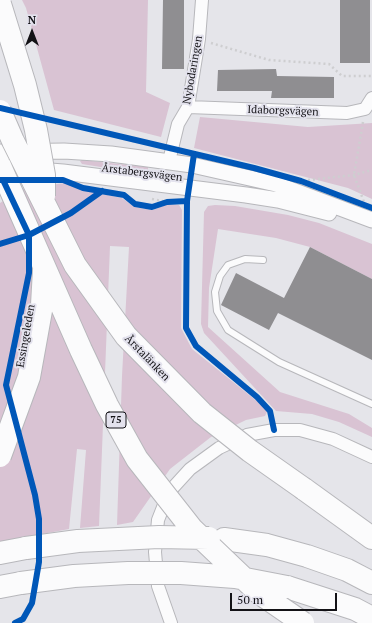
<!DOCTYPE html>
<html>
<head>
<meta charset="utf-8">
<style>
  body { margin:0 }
  #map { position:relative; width:372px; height:623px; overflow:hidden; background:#e5e5ea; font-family:"PT Serif",serif }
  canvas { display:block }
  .north { position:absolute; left:12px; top:12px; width:40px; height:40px; -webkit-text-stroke:3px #e3e2ed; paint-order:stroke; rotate:0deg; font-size:11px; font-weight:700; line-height:16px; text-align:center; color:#131216 }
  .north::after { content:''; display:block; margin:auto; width:14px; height:18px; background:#131216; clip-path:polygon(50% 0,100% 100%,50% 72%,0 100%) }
  .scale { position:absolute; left:230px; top:593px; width:107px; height:18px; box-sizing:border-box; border:2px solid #131216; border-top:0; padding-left:5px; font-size:12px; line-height:14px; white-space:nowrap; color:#131216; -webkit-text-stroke:3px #e3e2ed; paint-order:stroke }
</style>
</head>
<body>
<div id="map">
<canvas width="372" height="623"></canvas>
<div class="north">N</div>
<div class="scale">50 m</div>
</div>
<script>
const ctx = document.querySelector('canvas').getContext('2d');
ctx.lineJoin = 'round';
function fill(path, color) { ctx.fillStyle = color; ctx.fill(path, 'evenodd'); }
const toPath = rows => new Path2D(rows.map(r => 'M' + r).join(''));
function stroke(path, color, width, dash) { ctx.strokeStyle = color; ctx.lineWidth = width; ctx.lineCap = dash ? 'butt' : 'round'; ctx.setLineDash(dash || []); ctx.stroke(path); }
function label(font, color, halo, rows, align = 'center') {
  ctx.font = font + ' "PT Serif",serif'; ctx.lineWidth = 4; ctx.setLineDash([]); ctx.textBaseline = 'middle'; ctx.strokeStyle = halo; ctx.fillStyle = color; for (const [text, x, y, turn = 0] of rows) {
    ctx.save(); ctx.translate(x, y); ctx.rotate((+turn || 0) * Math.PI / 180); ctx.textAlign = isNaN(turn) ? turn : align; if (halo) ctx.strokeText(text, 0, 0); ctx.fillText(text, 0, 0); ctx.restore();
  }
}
fill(toPath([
  [22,0,148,0,146,92,170,103,161,137,54,110,26,8],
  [200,117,308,127,372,123,372,199,348,188,194,148],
  [82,160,148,167,148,178,133,175,113,169,82,164,80,161],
  [65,183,92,192,122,198,133,206,140,208,153,210,168,204,179,205,182,210,181,328,192,349,263,406,267,412,265,416,246,420,211,437,170,469,133,522,117,525,122,376,129,247,110,246,99,526,80,528,86,450,77,449,69,529,0,542,0,203,21,189],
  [215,205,235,206,288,215,319,223,372,244,372,279,310,247,276,238,218,229,209,288,208,327,280,392,349,414,372,428,372,437,339,422,312,414,276,411,204,333,201,324,204,212,208,206]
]), '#d9c3d3');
fill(toPath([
  [163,0,184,0,184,69,162,69],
  [340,0,370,0,370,63,340,63],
  [276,69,277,76,334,77,334,98,271,98,272,91,217,91,218,70],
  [310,247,372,279,372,360,278,313,269,330,221,305,236,273,284,298]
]), '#8f8e91');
const service = toPath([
  [263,260,245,259,228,265,220,276,215,292,217,311,228,330,279,362,372,404]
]);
const minor = toPath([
  [188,107,347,113,365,109,372,98],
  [169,161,178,124,188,107,199,39,202,0],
  [171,623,158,586,155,552,158,520,169,492,190,469,219,448,247,435,274,430,300,430,333,439,372,457]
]);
const tertiary = toPath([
  [0,152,64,151,111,154,192,165,276,184,372,220],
  [0,167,63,172,246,195,278,200,329,213]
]);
const motorway = toPath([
  [304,489,372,538],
  [224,539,267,545,307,556,347,570,372,583],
  [0,553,26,548],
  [0,587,21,583],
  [287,587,355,609,372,618]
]);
stroke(service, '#b7b7bb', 8);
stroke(minor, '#b7b7bb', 14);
stroke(tertiary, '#b7b7bb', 17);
stroke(motorway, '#b7b7bb', 24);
stroke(toPath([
  [211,43,269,60,329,64,342,76,372,76],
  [363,122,354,175,364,202],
  [132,141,145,142],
  [308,180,354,175,372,170],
  [152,199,167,202]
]), '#ceced0', 2.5, [2, 3]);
stroke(service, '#fbfbfc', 6);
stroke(minor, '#fbfbfc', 12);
stroke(tertiary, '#fbfbfc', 15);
stroke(motorway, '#fbfbfc', 22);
const motorwayBridge = toPath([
  [0,4,25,85,36,130,44,175,44,196],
  [0,111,13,141,75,265,126,336,202,413,250,451,304,489],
  [0,166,81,350,107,405,137,459,192,529,258,592,303,623],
  [0,456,29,377,42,305,44,270],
  [26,548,78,541,159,537,209,538],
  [21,583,74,576,128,573,181,573,235,577,287,587]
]);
stroke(motorwayBridge, '#b7b7bb', 24, []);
stroke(motorwayBridge, '#fbfbfc', 22);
stroke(toPath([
  [0,108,254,168,301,181,372,208],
  [194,154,187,201,186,328,196,346,257,397,270,411,274,430],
  [0,180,63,180,83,188,124,195,135,204,152,207,167,202,187,201],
  [3,180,29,235,29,273,6,385,35,495,39,519,39,562,32,603,23,619,15,623],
  [0,244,29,235,71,213,102,191]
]), '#0057b8', 6);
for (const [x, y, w] of [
  [116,420,20]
]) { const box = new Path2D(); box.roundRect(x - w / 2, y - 8, w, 16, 3); ctx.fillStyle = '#e3e2ed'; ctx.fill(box); stroke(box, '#131216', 1); }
label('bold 10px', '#131216', null, [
  ["75",116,420]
]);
label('11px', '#131216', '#e3e2ed', [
  ["Nybodaringen",193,70,-80],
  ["Idaborgsvägen",283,111,2],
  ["Årstabergsvägen",142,173,7],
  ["Essingeleden",26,336,-80],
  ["Årstalänken",147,358,46]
]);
</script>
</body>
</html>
